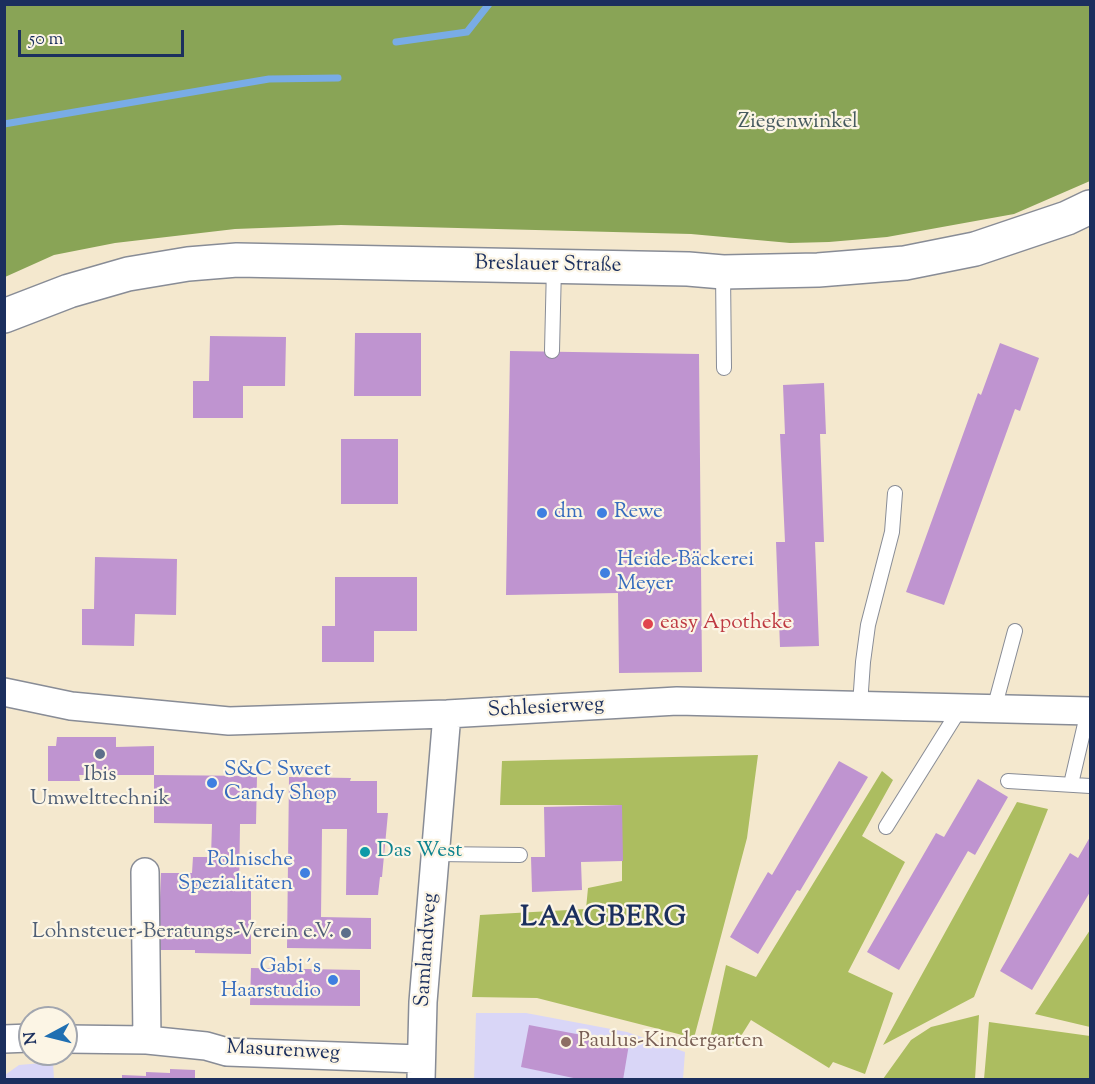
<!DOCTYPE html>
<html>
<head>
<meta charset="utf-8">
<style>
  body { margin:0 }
  #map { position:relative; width:1095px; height:1084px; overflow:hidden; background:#f4e8ce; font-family:"Sorts Mill Goudy",serif }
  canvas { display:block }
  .frame { position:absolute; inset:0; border:6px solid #1b2f5e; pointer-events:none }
  .north { position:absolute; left:18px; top:1006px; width:60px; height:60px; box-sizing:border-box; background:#fcf5e5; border:2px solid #a2a6af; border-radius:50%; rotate:263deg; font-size:16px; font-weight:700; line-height:24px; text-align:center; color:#1b2f5e }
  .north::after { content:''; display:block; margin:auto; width:21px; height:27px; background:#1f6fb2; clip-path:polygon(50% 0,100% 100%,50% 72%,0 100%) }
  .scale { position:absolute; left:18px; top:30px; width:166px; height:27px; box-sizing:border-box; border:3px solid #1b2f5e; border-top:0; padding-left:8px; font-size:18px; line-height:21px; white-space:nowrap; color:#1b2f5e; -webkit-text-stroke:4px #fcf5e5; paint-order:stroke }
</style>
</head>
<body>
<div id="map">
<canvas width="1095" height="1084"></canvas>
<div class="frame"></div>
<div class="north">N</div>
<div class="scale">50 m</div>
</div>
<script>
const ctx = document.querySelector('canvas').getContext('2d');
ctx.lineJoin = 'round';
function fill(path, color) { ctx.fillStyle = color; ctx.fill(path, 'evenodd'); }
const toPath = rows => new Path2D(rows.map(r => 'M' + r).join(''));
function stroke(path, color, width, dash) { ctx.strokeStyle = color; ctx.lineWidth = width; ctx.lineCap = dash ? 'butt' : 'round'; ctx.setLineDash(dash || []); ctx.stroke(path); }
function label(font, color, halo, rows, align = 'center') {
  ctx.font = font + ' "Sorts Mill Goudy",serif'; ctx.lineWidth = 4.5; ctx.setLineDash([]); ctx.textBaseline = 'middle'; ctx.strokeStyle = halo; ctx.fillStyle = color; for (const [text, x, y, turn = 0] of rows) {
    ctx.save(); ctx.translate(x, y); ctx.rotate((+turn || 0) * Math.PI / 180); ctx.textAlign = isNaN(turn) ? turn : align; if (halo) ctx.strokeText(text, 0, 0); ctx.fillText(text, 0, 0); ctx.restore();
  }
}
fill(toPath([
  [476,1013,526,1013,627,1032,685,1052,683,1079,474,1080],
  [53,1062,54,1079,5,1079,5,1075,19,1065]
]), '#d9d6f7');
fill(toPath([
  [758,755,747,838,694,1038,537,998,472,997,480,915,586,909,588,888,622,881,622,805,500,805,502,761],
  [882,771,893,780,862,836,905,862,848,972,893,993,865,1074,833,1062,829,1068,751,1020,736,1044,709,1043,726,965,756,977],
  [1017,802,1048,809,974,997,883,1045],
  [1090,930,1090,1027,1035,1014],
  [979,1015,975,1079,883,1079,911,1040,931,1027],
  [989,1022,1090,1036,1090,1079,984,1079]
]), '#acbd60');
fill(toPath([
  [4,5,1090,5,1090,181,1014,214,887,237,829,242,790,243,691,234,341,225,235,229,115,243,54,255,5,277]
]), '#89a456');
stroke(toPath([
  [396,42,467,32,489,4],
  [4,124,269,79,338,78]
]), '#79ace6', 7);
fill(toPath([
  [355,333,421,333,421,396,354,396],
  [210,336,286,337,285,386,243,386,243,418,193,418,193,381,209,381],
  [1000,343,1039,358,1020,411,1015,409,944,605,906,592,978,393,981,395],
  [510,351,699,354,702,672,619,673,618,593,506,595],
  [824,383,826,434,820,434,824,542,815,542,819,646,780,647,776,542,785,542,780,434,785,434,783,385],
  [341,439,398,439,398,504,341,504],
  [95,557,177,559,176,615,135,614,134,646,82,645,82,609,94,609],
  [335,577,417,577,417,631,374,631,374,662,322,662,322,626,335,626],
  [57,737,116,737,116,747,154,746,154,775,257,776,256,824,240,824,239,889,251,889,251,954,195,953,195,950,158,950,161,873,192,873,193,857,211,857,212,824,154,823,154,775,79,775,80,781,48,781,48,746,56,746],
  [839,761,868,777,800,891,797,890,758,954,730,937,768,872,772,875],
  [289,777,351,778,350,781,377,781,377,813,388,813,382,877,380,877,378,895,346,895,347,829,322,829,321,917,371,918,371,949,287,948],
  [978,779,1008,797,975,855,968,851,899,970,867,952,936,833,944,837],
  [622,805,623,861,581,862,582,890,532,892,531,857,545,857,544,807],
  [1090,837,1090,892,1032,990,1000,971,1070,853,1078,858],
  [251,968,360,970,360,1006,250,1005],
  [529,1025,629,1044,623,1080,583,1080,521,1067],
  [170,1069,195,1070,195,1080,122,1080,122,1075,146,1076,146,1072,170,1073]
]), '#bf94d0');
const lane = toPath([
  [723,272,724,368],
  [552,351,554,266],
  [860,705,863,662,868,625,892,532,895,493],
  [994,709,1015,631],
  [1008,781,1090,786],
  [1071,784,1088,711],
  [886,827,961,707],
  [435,854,520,855]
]);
const street = toPath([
  [4,692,71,706,229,721,447,714,677,701,1090,711],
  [145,872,147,1040],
  [4,1039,30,1038],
  [66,1039,147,1040,206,1046,227,1052,420,1059],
  [421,1080,423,1002,447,714]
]);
const secondary = toPath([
  [4,316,69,291,128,274,188,264,237,260,688,269,723,272,818,270,905,263,975,249,1067,218,1090,207]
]);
stroke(lane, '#888c96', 16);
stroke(street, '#888c96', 30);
stroke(secondary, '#888c96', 36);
stroke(lane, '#fff', 14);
stroke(street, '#fff', 27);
stroke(secondary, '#fff', 33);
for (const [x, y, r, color] of [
  [542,513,6,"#3f7fe0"],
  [602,513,6,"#3f7fe0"],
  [605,573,6,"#3f7fe0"],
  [648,624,6,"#e0444e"],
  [100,754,6,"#5c6f8a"],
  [212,783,6,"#3f7fe0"],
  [365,852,6,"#0f9aa8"],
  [305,873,6,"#3f7fe0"],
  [346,933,6,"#5c6f8a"],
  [333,980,6,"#3f7fe0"],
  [566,1042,6,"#8d6e63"]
]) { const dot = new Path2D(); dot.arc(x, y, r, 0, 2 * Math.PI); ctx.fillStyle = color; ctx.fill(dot); stroke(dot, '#fcf5e5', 2); }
label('21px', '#465a5f', '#fcf5e5', [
  ["Ziegenwinkel",798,123]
]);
label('21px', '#1b2f5e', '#fcf5e5', [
  ["Breslauer Straße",548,266,1],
  ["Schlesierweg",546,709,-3],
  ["Samlandweg",428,950,-86],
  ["Masurenweg",283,1052,3]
]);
label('21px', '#366cbe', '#fcf5e5', [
  ["dm",554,513],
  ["Rewe",614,513],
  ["Heide-Bäckerei",617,561],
  ["Meyer",617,585],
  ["S&C Sweet",224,771],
  ["Candy Shop",224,795],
  ["Polnische",293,861,"right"],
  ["Spezialitäten",293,885,"right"],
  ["Gabi´s",321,968,"right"],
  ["Haarstudio",321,992,"right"]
], 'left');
label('21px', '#be3a42', '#fcf5e5', [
  ["easy Apotheke",660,624]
], 'left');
label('21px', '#4e5e75', '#fcf5e5', [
  ["Ibis",100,776],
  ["Umwelttechnik",100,800],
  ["Lohnsteuer-Beratungs-Verein e.V.",334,933,"right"]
]);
label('21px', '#0d838f', '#fcf5e5', [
  ["Das West",377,852]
], 'left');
label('21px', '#785e54', '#fcf5e5', [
  ["Paulus-Kindergarten",578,1042]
], 'left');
ctx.letterSpacing = '1.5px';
label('bold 27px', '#1b2f5e', '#fcf5e5', [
  ["LAAGBERG",604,920]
]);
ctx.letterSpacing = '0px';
</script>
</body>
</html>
